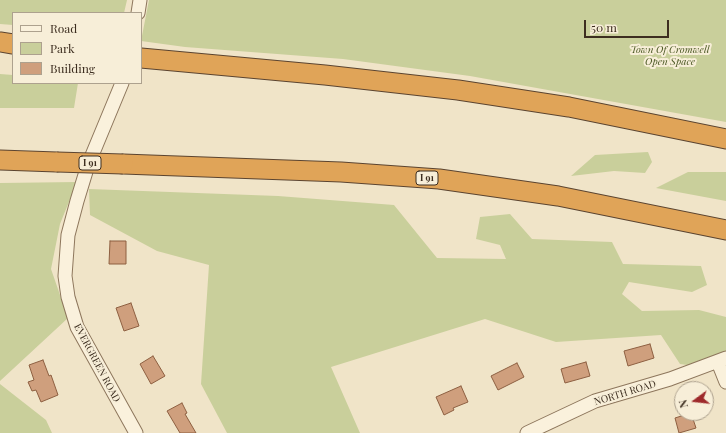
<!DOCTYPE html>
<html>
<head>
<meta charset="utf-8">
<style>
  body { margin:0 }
  #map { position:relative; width:726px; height:433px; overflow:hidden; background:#f0e4c8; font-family:"Playfair Display",serif }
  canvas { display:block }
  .legend { position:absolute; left:12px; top:12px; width:130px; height:72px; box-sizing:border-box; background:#f7eed8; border:1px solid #ada18e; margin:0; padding:5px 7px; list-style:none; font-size:12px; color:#3d2e20 }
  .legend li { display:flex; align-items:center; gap:8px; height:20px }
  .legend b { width:20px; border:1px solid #ada18e }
  .north { position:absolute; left:674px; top:381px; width:40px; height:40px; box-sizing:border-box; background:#f7eed8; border:1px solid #ada18e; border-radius:50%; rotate:255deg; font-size:11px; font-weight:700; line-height:16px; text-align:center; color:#3d2e20 }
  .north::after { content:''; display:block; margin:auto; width:14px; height:18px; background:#9e2a2b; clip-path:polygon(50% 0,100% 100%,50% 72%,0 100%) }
  .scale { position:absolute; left:584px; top:20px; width:85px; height:18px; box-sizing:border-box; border:2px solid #3d2e20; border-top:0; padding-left:5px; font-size:12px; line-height:14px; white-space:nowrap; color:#3d2e20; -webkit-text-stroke:3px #f7eed8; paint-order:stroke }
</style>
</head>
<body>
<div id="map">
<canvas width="726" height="433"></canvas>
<ul class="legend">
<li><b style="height:5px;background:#faf1dc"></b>Road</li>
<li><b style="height:11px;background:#c9cf9b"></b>Park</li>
<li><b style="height:11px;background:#cf9f7d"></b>Building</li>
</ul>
<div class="north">N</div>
<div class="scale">50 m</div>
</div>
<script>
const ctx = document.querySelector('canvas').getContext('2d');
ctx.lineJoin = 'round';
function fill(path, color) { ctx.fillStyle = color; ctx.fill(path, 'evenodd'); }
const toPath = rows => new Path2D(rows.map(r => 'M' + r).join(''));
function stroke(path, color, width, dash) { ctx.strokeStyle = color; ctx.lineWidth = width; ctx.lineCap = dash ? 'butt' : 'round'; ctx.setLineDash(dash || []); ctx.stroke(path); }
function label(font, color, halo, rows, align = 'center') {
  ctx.font = font + ' "Playfair Display",serif'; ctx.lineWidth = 4; ctx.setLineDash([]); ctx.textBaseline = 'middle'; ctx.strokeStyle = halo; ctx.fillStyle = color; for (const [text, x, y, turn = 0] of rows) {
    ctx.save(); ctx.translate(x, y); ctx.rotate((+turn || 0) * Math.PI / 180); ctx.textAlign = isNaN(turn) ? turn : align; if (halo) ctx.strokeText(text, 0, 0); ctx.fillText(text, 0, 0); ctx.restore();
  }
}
fill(toPath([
  [0,0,127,0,124,13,13,13,13,25,0,24],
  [149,0,726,0,726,122,470,76,343,59,185,47,141,41],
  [0,74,13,75,13,83,78,83,74,108,0,108],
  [648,152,652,162,645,173,614,171,571,176,595,155],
  [688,172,726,172,726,201,656,188],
  [77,182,60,224,51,269,68,318,0,381,0,183],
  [89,189,278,196,394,205,437,258,506,259,500,245,476,239,480,217,510,214,532,239,612,242,623,264,701,266,707,285,692,292,629,282,622,294,642,311,699,310,726,317,726,352,702,367,680,364,661,335,556,342,485,319,331,367,360,433,227,433,201,384,209,265,157,251,90,215],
  [0,384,46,420,52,433,0,433]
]), '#c9cf9b');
const building = toPath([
  [110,241,126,241,126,264,109,264,110,241],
  [131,303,139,326,124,331,116,308,131,303],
  [650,344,654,358,628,366,624,351,650,344],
  [153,356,165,376,151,384,140,364,153,356],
  [43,360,49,376,51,375,58,395,41,402,36,390,32,391,28,382,34,380,29,365,43,360],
  [586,362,590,376,565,383,561,369,586,362],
  [517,363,524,377,498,390,491,376,517,363],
  [461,386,468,402,453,408,454,410,444,415,436,397,461,386],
  [182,403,187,413,185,414,196,433,180,433,167,411,182,403],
  [691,413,696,428,679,433,675,418,691,413]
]);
fill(building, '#cf9f7d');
stroke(building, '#8d5f41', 1);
const minor = toPath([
  [138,13,140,0],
  [122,83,88,165,77,201,68,235,65,276,68,297,77,327,136,433],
  [718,362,726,382],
  [527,433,595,401,670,379,726,358]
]);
const highway = toPath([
  [0,42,13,44],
  [141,58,325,75,458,90,569,107,726,139],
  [0,160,57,162],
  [123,164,341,172,439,179,558,196,726,230]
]);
stroke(minor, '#8d765c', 15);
stroke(highway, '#5b4430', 21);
stroke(minor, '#faf1dc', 13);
stroke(highway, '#e0a458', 19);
const highwayBridge = toPath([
  [57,162,123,164]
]);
stroke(highwayBridge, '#5b4430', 21, []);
stroke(highwayBridge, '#e0a458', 19);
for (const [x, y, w] of [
  [90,163,22],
  [427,178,22]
]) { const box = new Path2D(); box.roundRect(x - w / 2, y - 7, w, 14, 3); ctx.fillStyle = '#f7eed8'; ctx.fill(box); stroke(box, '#3d2e20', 1); }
label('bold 9px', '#3d2e20', null, [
  ["I 91",90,163],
  ["I 91",427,178]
]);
label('italic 10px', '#4d5a26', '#f7eed8', [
  ["Town Of Cromwell",670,50],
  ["Open Space",670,62]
]);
label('10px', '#3d2e20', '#f7eed8', [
  ["EVERGREEN ROAD",97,363,62],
  ["NORTH ROAD",625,393,-17]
]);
</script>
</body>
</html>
